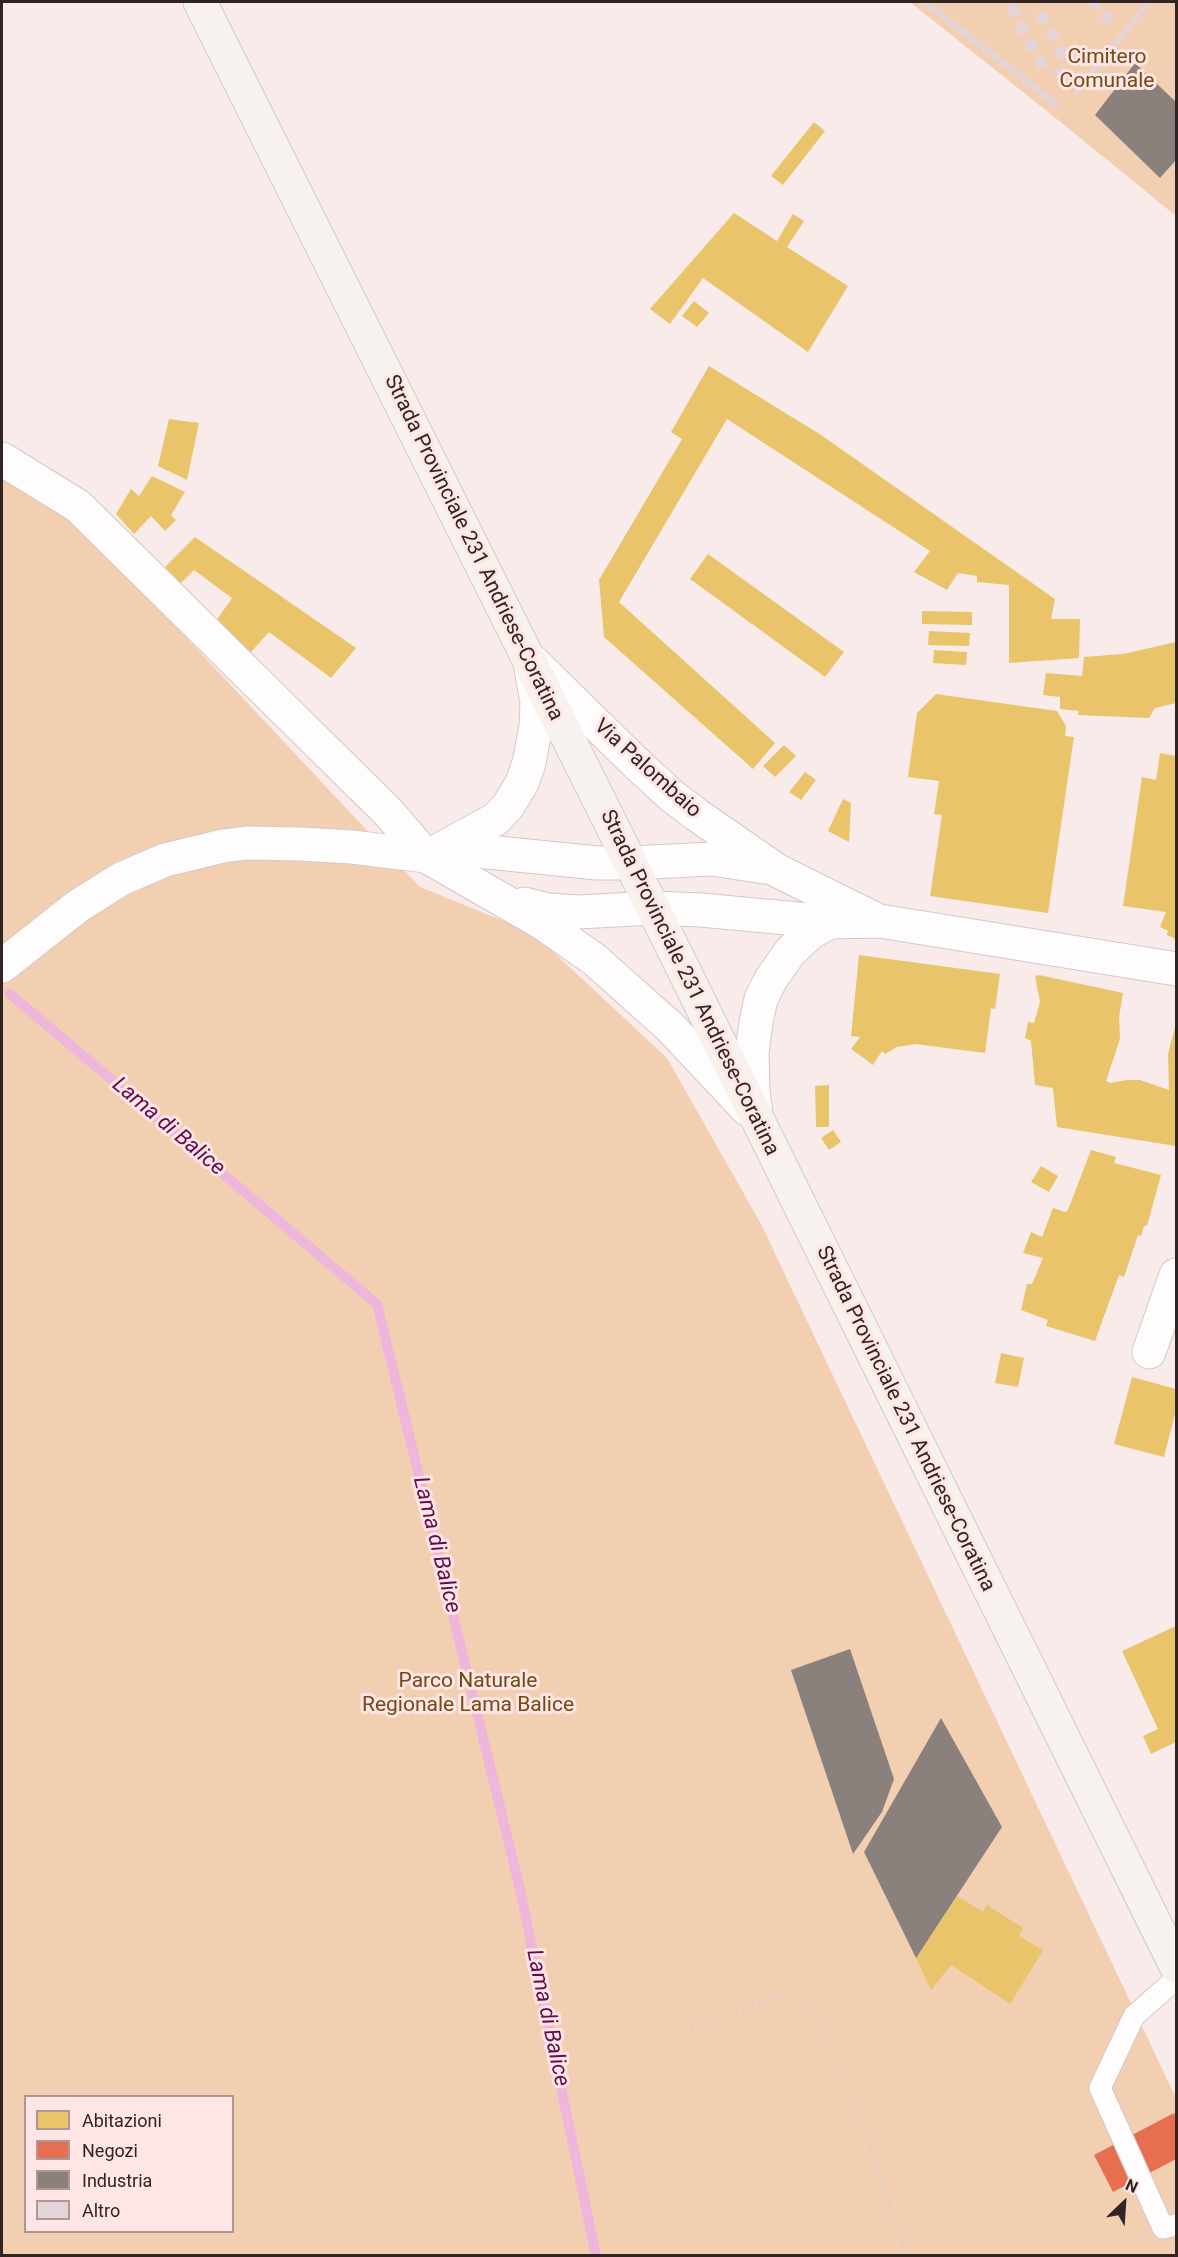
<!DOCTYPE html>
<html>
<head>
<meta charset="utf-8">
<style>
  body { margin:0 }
  #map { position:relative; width:1178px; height:2257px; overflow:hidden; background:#f9ebe9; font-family:Roboto,sans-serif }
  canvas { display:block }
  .frame { position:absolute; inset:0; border:3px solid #302424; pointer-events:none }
  .legend { position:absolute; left:24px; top:2095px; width:210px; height:138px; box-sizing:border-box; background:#ffe5e3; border:2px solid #ac9897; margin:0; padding:8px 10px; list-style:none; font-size:18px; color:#302424 }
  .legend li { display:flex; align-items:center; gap:12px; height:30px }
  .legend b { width:30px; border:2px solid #ac9897 }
  .north { position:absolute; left:1094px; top:2173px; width:60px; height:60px; -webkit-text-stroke:4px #ffe5e3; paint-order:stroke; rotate:25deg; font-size:16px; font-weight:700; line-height:24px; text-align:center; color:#302424 }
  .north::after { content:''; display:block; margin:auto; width:21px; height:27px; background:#302424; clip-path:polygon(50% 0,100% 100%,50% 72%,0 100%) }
</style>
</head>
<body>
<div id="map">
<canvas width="1178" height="2257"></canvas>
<div class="frame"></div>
<ul class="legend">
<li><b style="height:16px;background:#e9c46a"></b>Abitazioni</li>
<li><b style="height:16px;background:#e76f51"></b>Negozi</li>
<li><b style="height:16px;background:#8a817c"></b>Industria</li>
<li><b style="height:16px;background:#e5d4d7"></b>Altro</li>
</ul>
<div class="north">N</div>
</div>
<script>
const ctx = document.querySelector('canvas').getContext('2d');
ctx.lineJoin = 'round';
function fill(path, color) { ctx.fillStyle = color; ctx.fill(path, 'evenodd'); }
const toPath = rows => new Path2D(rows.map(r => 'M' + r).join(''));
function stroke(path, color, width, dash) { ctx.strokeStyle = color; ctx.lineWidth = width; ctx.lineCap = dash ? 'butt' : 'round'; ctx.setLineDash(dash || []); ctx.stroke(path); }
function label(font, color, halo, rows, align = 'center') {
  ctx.font = font + ' Roboto,sans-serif'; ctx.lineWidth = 6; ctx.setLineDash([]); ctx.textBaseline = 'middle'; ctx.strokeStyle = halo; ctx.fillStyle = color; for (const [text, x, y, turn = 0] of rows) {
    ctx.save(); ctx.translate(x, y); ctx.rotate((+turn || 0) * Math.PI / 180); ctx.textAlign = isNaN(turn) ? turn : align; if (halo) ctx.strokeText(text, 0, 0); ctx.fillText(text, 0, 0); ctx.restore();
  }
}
fill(toPath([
  [910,2,1176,2,1176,216,1068,128],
  [2,466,46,488,420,887,533,933,667,1058,761,1224,1176,2098,1176,2255,2,2255],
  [26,2096,232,2096,232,2232,26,2232]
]), '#f2cfb1');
fill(toPath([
  [814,122,825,131,783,185,771,176],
  [734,213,777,241,793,214,804,221,787,247,848,286,808,352,703,278,670,324,650,309],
  [694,301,709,313,697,327,682,316],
  [709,366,821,435,1055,599,1051,619,1080,619,1079,658,1009,663,1009,585,977,582,977,576,958,573,947,590,914,572,930,551,727,419,619,602,775,743,753,769,604,637,599,580,682,439,671,432],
  [169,419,199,423,187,480,158,466],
  [152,476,185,492,171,515,176,520,165,531,151,516,134,534,116,514,131,489,139,496],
  [195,537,356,648,331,678,269,632,251,652,216,621,232,598,194,570,181,583,165,567],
  [708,554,844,652,825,677,690,579],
  [922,611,972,612,972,625,922,624],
  [929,631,970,633,969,646,928,645],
  [1176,642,1176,703,1155,708,1149,718,1078,715,1079,711,1060,709,1060,697,1043,695,1046,673,1082,676,1084,657,1123,654],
  [934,650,967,652,966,665,933,663],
  [936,694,1057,711,1066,726,1065,736,1074,737,1048,913,930,896,942,815,934,814,939,781,908,777,917,713],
  [784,745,796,756,775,777,763,766],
  [1160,753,1176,756,1176,939,1167,935,1168,931,1160,927,1166,912,1123,906,1142,777,1156,780],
  [805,772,816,780,801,800,789,792],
  [843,799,851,803,849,842,828,831],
  [859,955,1000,974,995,1009,991,1008,985,1053,915,1044,897,1047,885,1054,882,1051,873,1065,851,1049,860,1037,851,1036],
  [1039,975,1123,993,1119,1017,1120,1039,1106,1081,1110,1083,1127,1080,1140,1080,1169,1090,1168,1054,1176,1023,1176,1146,1057,1127,1053,1088,1035,1085,1031,1041,1025,1038,1028,1022,1034,1023,1040,1002,1035,976],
  [829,1085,829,1127,816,1127,815,1086],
  [833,1130,841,1142,829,1150,821,1138],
  [1091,1150,1116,1157,1114,1163,1161,1175,1147,1226,1144,1226,1141,1236,1138,1235,1124,1277,1119,1275,1095,1341,1046,1326,1048,1320,1021,1310,1027,1284,1032,1284,1043,1258,1023,1253,1031,1232,1042,1237,1053,1208,1065,1212,1068,1210],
  [1041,1166,1058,1176,1049,1192,1031,1182],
  [1001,1353,1024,1358,1018,1387,995,1383],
  [1132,1377,1176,1389,1176,1410,1164,1457,1114,1444],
  [1176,1626,1176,1742,1151,1754,1143,1736,1158,1729,1122,1651],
  [957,1896,983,1912,987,1905,1023,1928,1019,1936,1043,1950,1010,2004,951,1965,931,1990,916,1958]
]), '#e9c46a');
fill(toPath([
  [1174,2113,1176,2118,1176,2159,1113,2192,1094,2155]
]), '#e76f51');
fill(toPath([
  [1135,63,1176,102,1176,160,1160,178,1095,115],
  [850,1649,894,1779,882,1812,853,1854,791,1670],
  [941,1718,1002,1827,916,1958,864,1852]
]), '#8a817c');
stroke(toPath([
  [10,994,377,1304,520,1889,596,2256]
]), '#efb6db', 10);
fill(toPath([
  [920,2,930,2,1060,103,1056,108],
  [1086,2,1100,2,1102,5,1095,11],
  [1145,2,1152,2,1077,97,1073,93],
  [1016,3,1022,13,1011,18,1006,7],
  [1107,9,1115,18,1108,25,1099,16],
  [1045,10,1051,21,1040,25,1035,15],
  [1025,20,1030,31,1019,36,1015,24],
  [1055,27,1060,37,1049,42,1045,32],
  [1034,37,1039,48,1028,53,1024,42],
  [1064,45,1069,55,1059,60,1053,49],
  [1043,55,1049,66,1038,70,1033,60],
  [1063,66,1068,77,1058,81,1053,71]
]), '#e5d4d7');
const service = toPath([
  [1176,1979,1134,2016,1100,2088,1163,2228,1176,2225]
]);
const minor = toPath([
  [2,459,78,506,388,812,426,856],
  [1149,1352,1176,1275]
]);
const tertiary = toPath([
  [531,660,635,762,672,796,697,815,778,871,875,919],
  [630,863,712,859,764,867],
  [653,908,701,910,830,922,880,921,1176,969],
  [756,1115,753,1090,752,1053,756,1022,761,999,771,979,790,952,810,933,830,922]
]);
const secondary = toPath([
  [441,849,496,819,508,806,522,783,529,763,536,726,537,702,531,669],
  [426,856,544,924,595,960,670,1027,747,1109],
  [524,904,548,910,578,912,653,908],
  [2,966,78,906,121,879,165,860,223,846,247,843,300,844,352,847,426,856,478,851,597,863,630,863]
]);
const primary = toPath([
  [200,2,653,908,1176,1966]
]);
stroke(service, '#d4c8c7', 23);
stroke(minor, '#d4c8c7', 35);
stroke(tertiary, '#d4c8c7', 35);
stroke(secondary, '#d4c8c7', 35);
stroke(primary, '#cfc8c7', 35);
stroke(toPath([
  [691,2028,783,1994,813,2014,859,2114,907,2256]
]), '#d4cfce', 4, [1.5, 4.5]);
stroke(service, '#fefcfc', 21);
stroke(minor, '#fefcfc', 33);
stroke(tertiary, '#fefcfc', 33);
stroke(secondary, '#fefcfc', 33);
stroke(primary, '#f8f2ef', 33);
label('21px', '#734917', '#ffe5e3', [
  ["Cimitero",1107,58],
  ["Comunale",1107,82],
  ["Parco Naturale",468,1682],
  ["Regionale Lama Balice",468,1706]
]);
label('21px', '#302424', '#ffe5e3', [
  ["Strada Provinciale 231 Andriese-Coratina",473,548,64],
  ["Via Palombaio",647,769,42],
  ["Strada Provinciale 231 Andriese-Coratina",689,983,64],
  ["Strada Provinciale 231 Andriese-Coratina",905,1419,64]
]);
label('italic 22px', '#630a53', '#ffe5e3', [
  ["Lama di Balice",168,1127,40],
  ["Lama di Balice",436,1545,76],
  ["Lama di Balice",547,2018,78]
]);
</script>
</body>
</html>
